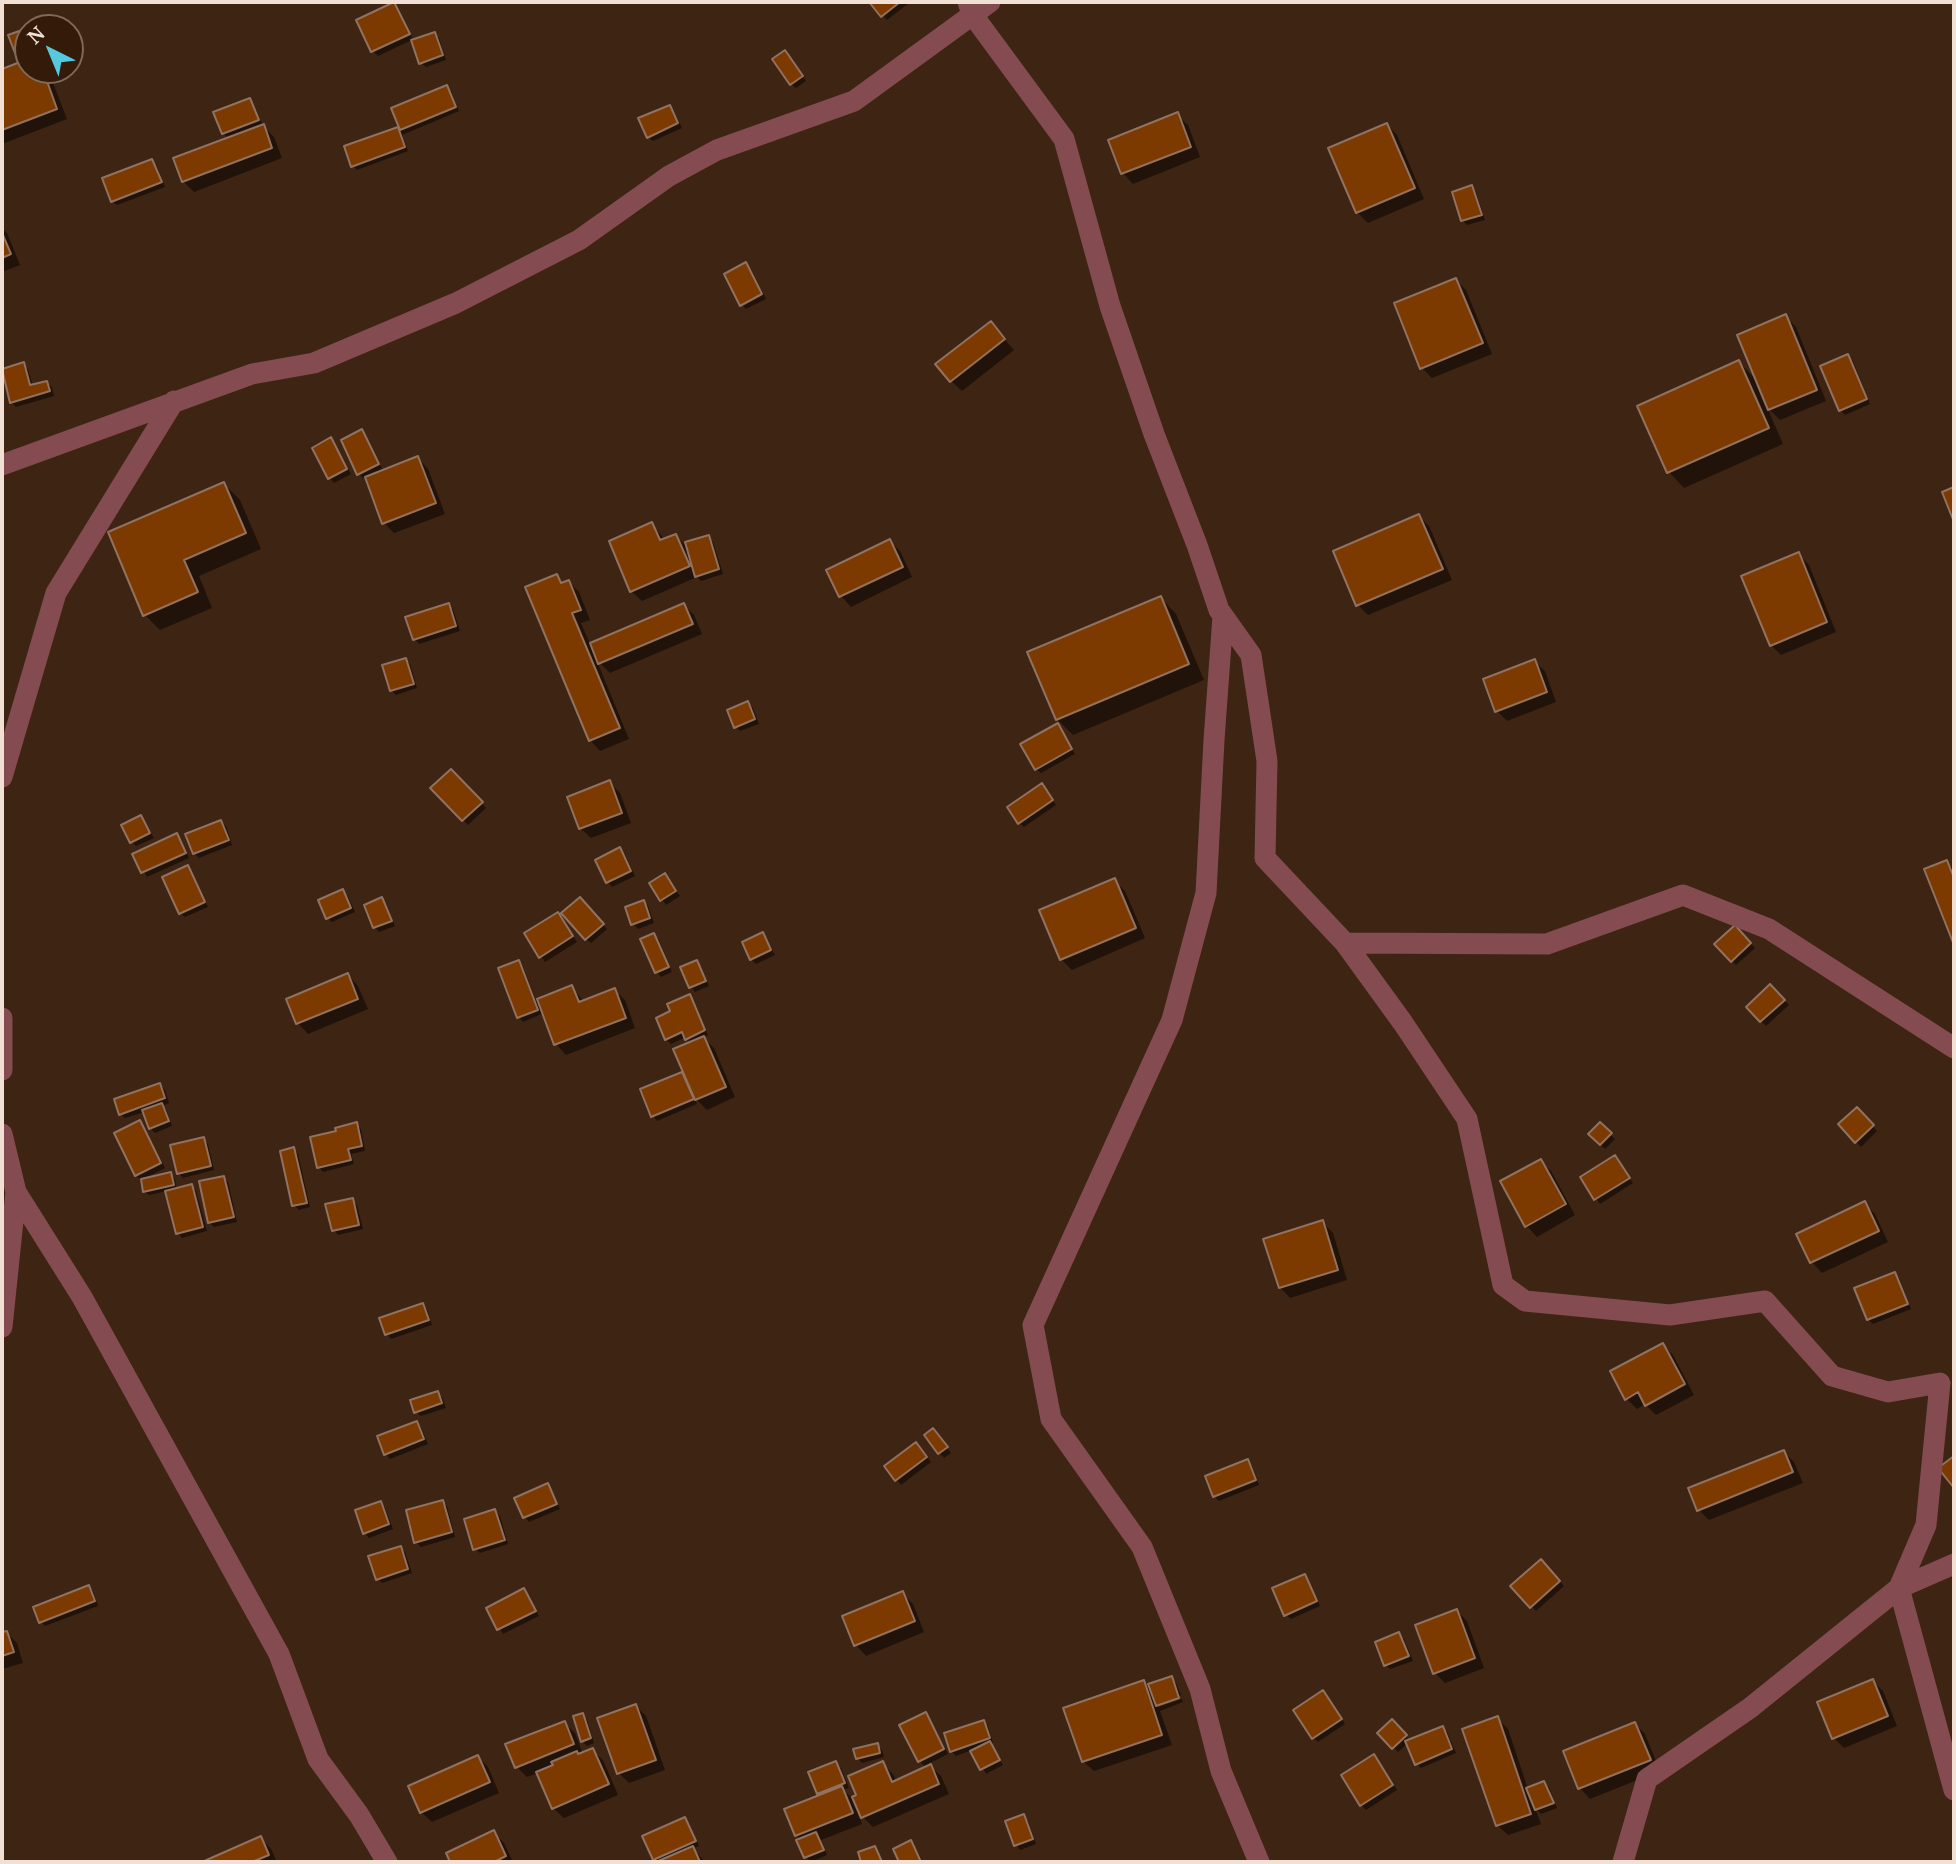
<!DOCTYPE html>
<html>
<head>
<meta charset="utf-8">
<style>
  body { margin:0 }
  #map { position:relative; width:1956px; height:1864px; overflow:hidden; background:#3e2413; font-family:"Noto Serif",serif }
  canvas { display:block }
  .frame { position:absolute; inset:0; border:4px solid #f2e0d5; pointer-events:none }
  .north { position:absolute; left:14px; top:14px; width:70px; height:70px; box-sizing:border-box; background:#331a09; border:2px solid #7f695b; border-radius:50%; rotate:317deg; font-size:19px; font-weight:700; line-height:28px; text-align:center; color:#f2e0d5 }
  .north::after { content:''; display:block; margin:auto; width:24px; height:32px; background:#55cadf; clip-path:polygon(50% 0,100% 100%,50% 72%,0 100%) }
</style>
</head>
<body>
<div id="map">
<canvas width="1956" height="1864"></canvas>
<div class="frame"></div>
<div class="north">N</div>
</div>
<script>
const ctx = document.querySelector('canvas').getContext('2d');
ctx.lineJoin = 'round';
function fill(path, color) { ctx.fillStyle = color; ctx.fill(path, 'evenodd'); }
const toPath = rows => new Path2D(rows.map(r => 'M' + r).join(''));
function stroke(path, color, width, dash) { ctx.strokeStyle = color; ctx.lineWidth = width; ctx.lineCap = dash ? 'butt' : 'round'; ctx.setLineDash(dash || []); ctx.stroke(path); }
fill(toPath([
  [871,2,908,2,909,3,887,20],
  [394,4,398,9,414,41,435,34,439,38,446,60,426,67,421,63,412,40,378,56,373,51,358,21],
  [21,32,28,41,28,53,21,56,17,52],
  [785,52,806,81,796,88,791,84],
  [28,61,28,70,48,70,67,119,2,144,2,71],
  [447,87,451,91,459,111,402,135,408,151,357,170,353,166,346,147,401,127],
  [249,100,254,105,263,126,274,137,282,158,194,192,183,181,229,139,223,133],
  [669,107,674,111,682,128,653,141,648,137],
  [1177,115,1188,125,1200,157,1133,184,1123,173,1110,141],
  [1387,125,1397,135,1424,199,1368,223,1357,212],
  [152,161,157,166,165,187,117,205,112,201],
  [1472,187,1476,192,1485,220,1467,225,1462,220],
  [2,228,7,233,20,265,2,272],
  [746,264,751,269,766,299,746,309,742,305],
  [1456,280,1466,290,1492,354,1432,378,1422,368],
  [1785,316,1796,327,1826,401,1780,420,1767,407,1783,444,1684,488,1669,472,1639,407,1739,362,1758,382],
  [990,323,1014,350,962,391,951,381],
  [1848,356,1853,361,1870,404,1845,415,1840,410],
  [23,364,28,369,33,387,47,383,52,387,54,396,16,407,11,402,2,371],
  [362,431,366,436,383,471,418,458,428,469,445,514,394,533,384,523,367,476,363,478,359,474],
  [331,440,351,474,334,483,330,478],
  [224,484,240,500,261,549,199,576,212,608,160,630,145,615],
  [1419,516,1429,526,1452,580,1368,615,1358,605],
  [652,524,665,540,676,536,688,548,708,537,713,542,723,574,701,581,697,577,642,601,631,591],
  [890,541,900,551,912,577,851,607,841,596,828,571],
  [1798,554,1809,565,1836,632,1781,655,1771,645],
  [556,576,564,584,569,582,579,592,590,620,581,623,590,644,684,605,694,615,702,634,610,673,596,659,629,739,600,751,590,740],
  [1161,598,1176,614,1204,680,1073,735,1057,719],
  [448,605,453,609,460,631,419,644,415,639],
  [405,660,410,664,417,688,396,695,391,690],
  [1534,661,1545,671,1556,702,1507,721,1497,711],
  [748,703,753,708,759,724,740,731,736,727],
  [1057,725,1075,754,1041,773,1036,769],
  [451,771,486,808,468,825,432,788],
  [609,782,620,793,631,823,591,838,580,828],
  [1046,790,1056,805,1024,827,1019,823],
  [141,817,154,838,136,846,132,842],
  [221,822,226,826,232,845,199,858,194,853],
  [177,835,181,839,189,858,147,877,134,854],
  [620,850,625,854,635,876,612,887,608,882],
  [1947,862,1954,870,1954,940,1927,870],
  [188,867,192,872,208,907,185,917,180,913],
  [665,875,680,896,666,905,651,884],
  [1115,881,1125,891,1145,938,1072,970,1061,959],
  [343,891,348,896,355,912,332,922,328,918],
  [381,899,386,903,395,926,379,932,375,927],
  [644,902,648,906,654,923,638,929,633,924],
  [585,904,607,929,591,943,586,939],
  [562,919,577,942,545,962,527,933],
  [1735,927,1755,948,1736,965,1716,944],
  [763,934,775,955,756,964,751,959],
  [654,935,659,940,672,972,661,977,657,972],
  [519,962,523,967,536,1001,572,987,584,1002,614,990,625,1000,635,1028,566,1055,556,1044,544,1013,523,1022,519,1017],
  [697,962,701,967,709,986,695,992,691,987],
  [348,975,358,986,368,1009,308,1034,298,1023],
  [1770,986,1789,1005,1766,1026,1748,1007],
  [689,997,694,1001,708,1035,703,1038,714,1048,735,1097,707,1110,694,1097,697,1104,657,1121,653,1116,682,1074,689,1081,691,1043,686,1037,671,1044,666,1039,673,1012],
  [160,1085,165,1090,169,1103,162,1106,166,1109,172,1126,155,1133,150,1128,144,1112,125,1118,121,1114],
  [1857,1109,1877,1131,1861,1147,1840,1124],
  [139,1122,144,1127,165,1168,143,1179,170,1174,175,1179,177,1190,192,1186,196,1191,207,1231,182,1238,178,1233,167,1191,149,1195,144,1191,141,1180,136,1175],
  [356,1124,361,1129,365,1151,351,1154,354,1164,323,1172,319,1167,339,1133],
  [1600,1124,1615,1139,1605,1149,1590,1134],
  [203,1139,208,1144,214,1170,183,1178,178,1173],
  [294,1149,298,1154,310,1207,299,1210,294,1205],
  [1615,1157,1633,1183,1600,1204,1582,1178],
  [1540,1161,1551,1171,1575,1215,1537,1237,1527,1226,1502,1182],
  [224,1178,228,1182,237,1222,214,1227,209,1222],
  [352,1200,357,1205,363,1229,338,1235,334,1230],
  [1865,1204,1875,1214,1888,1242,1822,1273,1812,1262,1799,1234],
  [1322,1222,1333,1233,1347,1280,1290,1298,1280,1287],
  [1894,1274,1899,1278,1911,1309,1873,1324,1868,1319],
  [422,1305,427,1309,432,1325,391,1339,387,1334],
  [1663,1345,1673,1355,1694,1395,1656,1415,1645,1404,1637,1409,1627,1399],
  [437,1393,442,1397,446,1408,421,1416,416,1412],
  [417,1423,421,1428,428,1444,390,1459,386,1454],
  [926,1435,937,1435,951,1453,944,1458],
  [921,1449,931,1462,901,1485,886,1467],
  [1784,1452,1794,1462,1803,1483,1709,1520,1699,1510],
  [1247,1461,1252,1466,1259,1485,1219,1501,1214,1496],
  [548,1485,552,1490,560,1509,529,1522,525,1517,516,1499],
  [442,1502,447,1506,455,1537,421,1547,416,1542],
  [381,1503,385,1508,393,1529,369,1538,365,1533],
  [495,1511,500,1516,508,1544,480,1553,475,1549],
  [400,1548,405,1552,412,1573,382,1583,378,1579],
  [1541,1561,1564,1586,1536,1611,1513,1586],
  [1304,1576,1309,1581,1320,1606,1291,1619,1286,1615],
  [89,1587,93,1591,98,1606,45,1626,41,1622],
  [524,1590,539,1616,503,1634,489,1609],
  [902,1593,913,1604,924,1632,866,1656,856,1645],
  [1457,1611,1467,1621,1484,1668,1445,1683,1435,1673],
  [7,1633,17,1643,23,1663,2,1669,2,1634],
  [1399,1634,1404,1639,1413,1661,1390,1669,1386,1665],
  [1171,1678,1176,1683,1181,1695,1158,1704,1158,1707,1182,1699,1183,1702,1160,1711,1172,1745,1094,1771,1083,1761,1144,1682,1153,1691],
  [1873,1681,1883,1691,1897,1726,1844,1748,1834,1738],
  [1327,1697,1345,1724,1318,1742,1314,1738],
  [636,1706,646,1716,665,1770,629,1783,619,1773],
  [925,1714,930,1719,948,1754,928,1764,941,1776,949,1794,873,1827,857,1811,862,1824,821,1840,827,1855,811,1862,806,1857,799,1841,801,1840,796,1835,821,1796,818,1793,836,1763,841,1768,849,1788,843,1790,853,1799,859,1796,883,1764,893,1774,897,1782,926,1768,920,1761,901,1726],
  [583,1715,587,1720,594,1743,587,1746,582,1741],
  [1497,1718,1508,1729,1528,1789,1544,1783,1549,1787,1557,1808,1541,1814,1535,1808,1541,1824,1508,1835,1497,1825],
  [1392,1721,1410,1741,1442,1728,1447,1732,1456,1753,1421,1768,1417,1764,1408,1743,1398,1752,1379,1733],
  [983,1722,988,1726,993,1743,990,1744,1003,1765,986,1774,972,1750,956,1756,951,1751],
  [564,1723,575,1733,583,1754,592,1750,603,1760,618,1795,564,1818,553,1808,538,1773,527,1777,517,1767],
  [1635,1724,1645,1734,1660,1771,1590,1799,1580,1788],
  [877,1745,882,1750,884,1757,862,1763,858,1758],
  [1374,1756,1397,1790,1366,1810,1361,1805],
  [478,1757,488,1767,499,1793,432,1822,421,1812],
  [1023,1816,1028,1821,1036,1844,1020,1850,1016,1845],
  [685,1819,689,1823,699,1846,693,1848,705,1862,657,1862,654,1859],
  [493,1832,504,1843,513,1862,452,1862,448,1854],
  [261,1838,271,1849,277,1862,206,1862],
  [911,1842,915,1847,923,1862,901,1862,895,1850]
]), '#0007');
const building = toPath([
  [394,2,410,34,371,52,356,20,394,2],
  [869,2,900,2,881,17,869,2],
  [22,30,28,47,15,53,8,35,22,30],
  [435,32,443,55,419,64,411,40,435,32],
  [785,50,803,76,790,85,772,59,785,50],
  [28,59,28,70,43,70,57,109,2,130,2,69,28,59],
  [447,85,456,107,400,130,391,108,447,85],
  [250,98,259,120,222,134,213,112,250,98],
  [670,105,678,123,647,138,638,118,670,105],
  [1178,112,1191,147,1121,174,1108,140,1178,112],
  [1387,123,1415,188,1356,213,1328,148,1387,123],
  [264,124,272,148,182,182,173,158,264,124],
  [398,127,405,147,351,167,344,146,398,127],
  [152,159,162,182,111,202,102,178,152,159],
  [1472,185,1482,215,1461,221,1452,192,1472,185],
  [2,233,11,254,2,258,2,233],
  [746,262,762,294,740,306,724,274,746,262],
  [1456,278,1483,343,1420,369,1394,303,1456,278],
  [1786,314,1817,390,1768,410,1737,335,1786,314],
  [991,321,1005,339,950,382,935,364,991,321],
  [1848,354,1867,399,1839,411,1820,366,1848,354],
  [1739,360,1769,428,1667,473,1637,406,1739,360],
  [24,362,30,385,47,381,50,391,10,403,2,369,24,362],
  [362,429,379,464,357,475,341,440,362,429],
  [331,437,347,469,328,479,312,448,331,437],
  [418,456,436,503,382,524,365,477,418,456],
  [224,482,246,533,184,560,198,592,143,616,108,532,224,482],
  [1954,487,1954,522,1942,492,1954,487],
  [1419,514,1443,569,1356,606,1333,551,1419,514],
  [652,522,660,540,676,534,690,566,630,592,609,541,652,522],
  [709,535,719,569,695,577,685,542,709,535],
  [890,539,903,567,839,597,826,570,890,539],
  [1799,552,1827,622,1770,646,1741,576,1799,552],
  [557,574,561,583,569,580,581,610,572,613,620,728,589,741,525,587,557,574],
  [1161,596,1189,664,1056,720,1027,652,1161,596],
  [449,603,456,626,413,640,405,617,449,603],
  [684,603,693,624,598,664,590,643,684,603],
  [406,658,414,684,390,691,382,665,406,658],
  [1535,659,1547,692,1495,712,1483,679,1535,659],
  [748,701,755,719,734,728,727,710,748,701],
  [1058,723,1072,749,1035,770,1020,744,1058,723],
  [451,769,483,802,462,821,430,788,451,769],
  [610,780,622,813,579,829,567,797,610,780],
  [1042,783,1053,800,1018,824,1007,807,1042,783],
  [141,815,150,833,130,843,121,825,141,815],
  [221,820,229,840,193,854,185,834,221,820],
  [177,833,186,853,141,873,132,854,177,833],
  [620,847,631,871,606,883,595,860,620,847],
  [1947,860,1954,878,1954,945,1924,869,1947,860],
  [188,865,205,902,179,914,162,877,188,865],
  [665,873,676,891,660,901,649,883,665,873],
  [1115,878,1136,928,1060,960,1039,910,1115,878],
  [343,889,351,908,326,919,318,900,343,889],
  [382,897,392,921,373,928,364,905,382,897],
  [580,897,604,924,585,940,561,913,580,897],
  [644,900,650,918,631,925,625,907,644,900],
  [558,912,573,936,539,958,524,933,558,912],
  [1735,925,1751,943,1731,962,1714,944,1735,925],
  [763,932,771,950,750,960,742,942,763,932],
  [654,933,669,967,655,973,640,939,654,933],
  [519,960,538,1010,517,1018,498,968,519,960],
  [697,960,706,981,689,988,680,967,697,960],
  [348,973,358,999,296,1024,286,999,348,973],
  [1770,984,1785,1000,1760,1022,1746,1007,1770,984],
  [572,985,579,1002,615,988,626,1018,554,1045,537,999,572,985],
  [690,994,705,1030,685,1040,682,1032,665,1040,656,1018,670,1011,667,1004,690,994],
  [704,1036,726,1087,695,1100,673,1049,704,1036],
  [682,1072,694,1099,651,1117,640,1089,682,1072],
  [160,1083,165,1098,119,1115,114,1099,160,1083],
  [162,1103,169,1121,149,1129,142,1110,162,1103],
  [1857,1107,1874,1125,1855,1143,1838,1124,1857,1107],
  [140,1120,161,1163,135,1176,114,1133,140,1120],
  [357,1122,362,1146,348,1149,351,1160,317,1168,310,1137,336,1131,335,1128,357,1122],
  [1600,1122,1612,1133,1600,1145,1588,1134,1600,1122],
  [204,1137,211,1166,177,1174,170,1145,204,1137],
  [294,1147,307,1203,292,1206,280,1151,294,1147],
  [1615,1155,1630,1178,1594,1200,1580,1177,1615,1155],
  [1541,1159,1566,1204,1525,1227,1500,1181,1541,1159],
  [171,1172,174,1185,143,1192,141,1179,171,1172],
  [224,1176,234,1217,208,1223,199,1181,224,1176],
  [192,1184,203,1227,176,1234,165,1191,192,1184],
  [353,1198,359,1225,332,1231,325,1204,353,1198],
  [1865,1201,1879,1231,1810,1263,1796,1234,1865,1201],
  [1323,1220,1338,1270,1279,1288,1263,1239,1323,1220],
  [1895,1272,1908,1304,1867,1320,1854,1288,1895,1272],
  [423,1303,429,1320,385,1335,379,1318,423,1303],
  [1663,1343,1685,1384,1645,1406,1638,1392,1625,1400,1610,1371,1663,1343],
  [438,1391,442,1403,414,1413,410,1400,438,1391],
  [417,1421,424,1439,384,1455,377,1436,417,1421],
  [933,1428,948,1447,938,1454,924,1435,933,1428],
  [916,1442,927,1457,895,1481,884,1466,916,1442],
  [1784,1450,1793,1472,1697,1511,1688,1488,1784,1450],
  [1954,1456,1954,1488,1938,1468,1954,1456],
  [1248,1459,1256,1480,1213,1497,1205,1476,1248,1459],
  [548,1483,557,1504,523,1518,514,1498,548,1483],
  [443,1500,452,1532,414,1543,406,1510,443,1500],
  [381,1501,389,1524,363,1534,355,1510,381,1501],
  [495,1509,505,1540,473,1550,464,1519,495,1509],
  [401,1546,408,1569,376,1580,368,1556,401,1546],
  [1541,1559,1560,1581,1530,1608,1510,1586,1541,1559],
  [1305,1574,1317,1601,1284,1616,1272,1588,1305,1574],
  [89,1585,95,1601,39,1623,33,1607,89,1585],
  [524,1588,536,1611,497,1630,486,1608,524,1588],
  [903,1591,915,1621,854,1646,842,1616,903,1591],
  [1457,1609,1475,1658,1433,1674,1415,1625,1457,1609],
  [7,1631,14,1652,2,1656,2,1632,7,1631],
  [1399,1632,1409,1656,1384,1666,1375,1642,1399,1632],
  [1172,1676,1179,1698,1156,1706,1148,1684,1172,1676],
  [1873,1679,1888,1716,1832,1739,1817,1702,1873,1679],
  [1144,1680,1162,1735,1082,1762,1063,1708,1144,1680],
  [1323,1690,1342,1719,1312,1739,1293,1710,1323,1690],
  [636,1704,656,1760,617,1774,597,1718,636,1704],
  [926,1712,944,1749,918,1762,899,1725,926,1712],
  [583,1713,591,1738,581,1742,573,1716,583,1713],
  [1498,1716,1531,1814,1496,1826,1462,1729,1498,1716],
  [1392,1719,1407,1735,1392,1749,1377,1733,1392,1719],
  [984,1720,990,1738,950,1752,944,1733,984,1720],
  [565,1721,574,1744,515,1768,505,1744,565,1721],
  [1635,1722,1651,1760,1578,1789,1563,1751,1635,1722],
  [1443,1726,1452,1749,1415,1765,1405,1741,1443,1726],
  [990,1741,1000,1760,980,1770,970,1751,990,1741],
  [878,1743,880,1753,856,1759,853,1749,878,1743],
  [593,1748,609,1784,552,1809,536,1772,553,1765,551,1762,577,1751,578,1754,593,1748],
  [1374,1754,1393,1785,1360,1806,1341,1775,1374,1754],
  [478,1755,490,1782,420,1813,408,1786,478,1755],
  [836,1761,845,1783,817,1794,808,1772,836,1761],
  [883,1761,892,1782,931,1764,939,1784,861,1818,852,1797,856,1795,848,1776,883,1761],
  [1544,1781,1554,1803,1535,1810,1526,1788,1544,1781],
  [842,1786,853,1813,795,1836,784,1809,842,1786],
  [1024,1814,1033,1839,1014,1846,1005,1821,1024,1814],
  [685,1817,696,1841,653,1860,642,1836,685,1817],
  [494,1830,506,1856,494,1862,450,1862,446,1853,494,1830],
  [816,1832,824,1850,804,1858,796,1840,816,1832],
  [261,1836,269,1855,252,1862,202,1862,261,1836],
  [911,1840,921,1862,899,1862,893,1849,911,1840],
  [693,1846,700,1862,656,1862,693,1846],
  [875,1846,882,1862,861,1862,858,1852,875,1846]
]);
fill(building, '#7c3900');
stroke(building, '#91715f', 2);
stroke(toPath([
  [968,2,972,14,1064,139,1110,306,1154,434,1197,545,1219,610,1251,655,1267,761,1265,858,1345,943,1403,1023,1467,1119,1503,1285,1525,1301,1670,1315,1765,1301,1832,1376,1888,1392,1940,1383,1926,1525,1899,1588,1954,1790],
  [2,465,252,374,314,363,456,303,579,240,669,176,717,150,854,101,990,2],
  [1223,616,1214,740,1206,893,1172,1020,1033,1325,1051,1419,1142,1547,1200,1689,1221,1771,1259,1862],
  [2,777,56,593,174,401],
  [1345,943,1547,944,1683,895,1769,929,1954,1048],
  [2,1018,2,1070],
  [2,1134,16,1192,82,1297,279,1654,318,1759,359,1815,387,1862],
  [2,1327,16,1192],
  [1623,1862,1647,1779,1750,1708,1899,1588,1954,1564]
]), '#844c50', 21);
</script>
</body>
</html>
